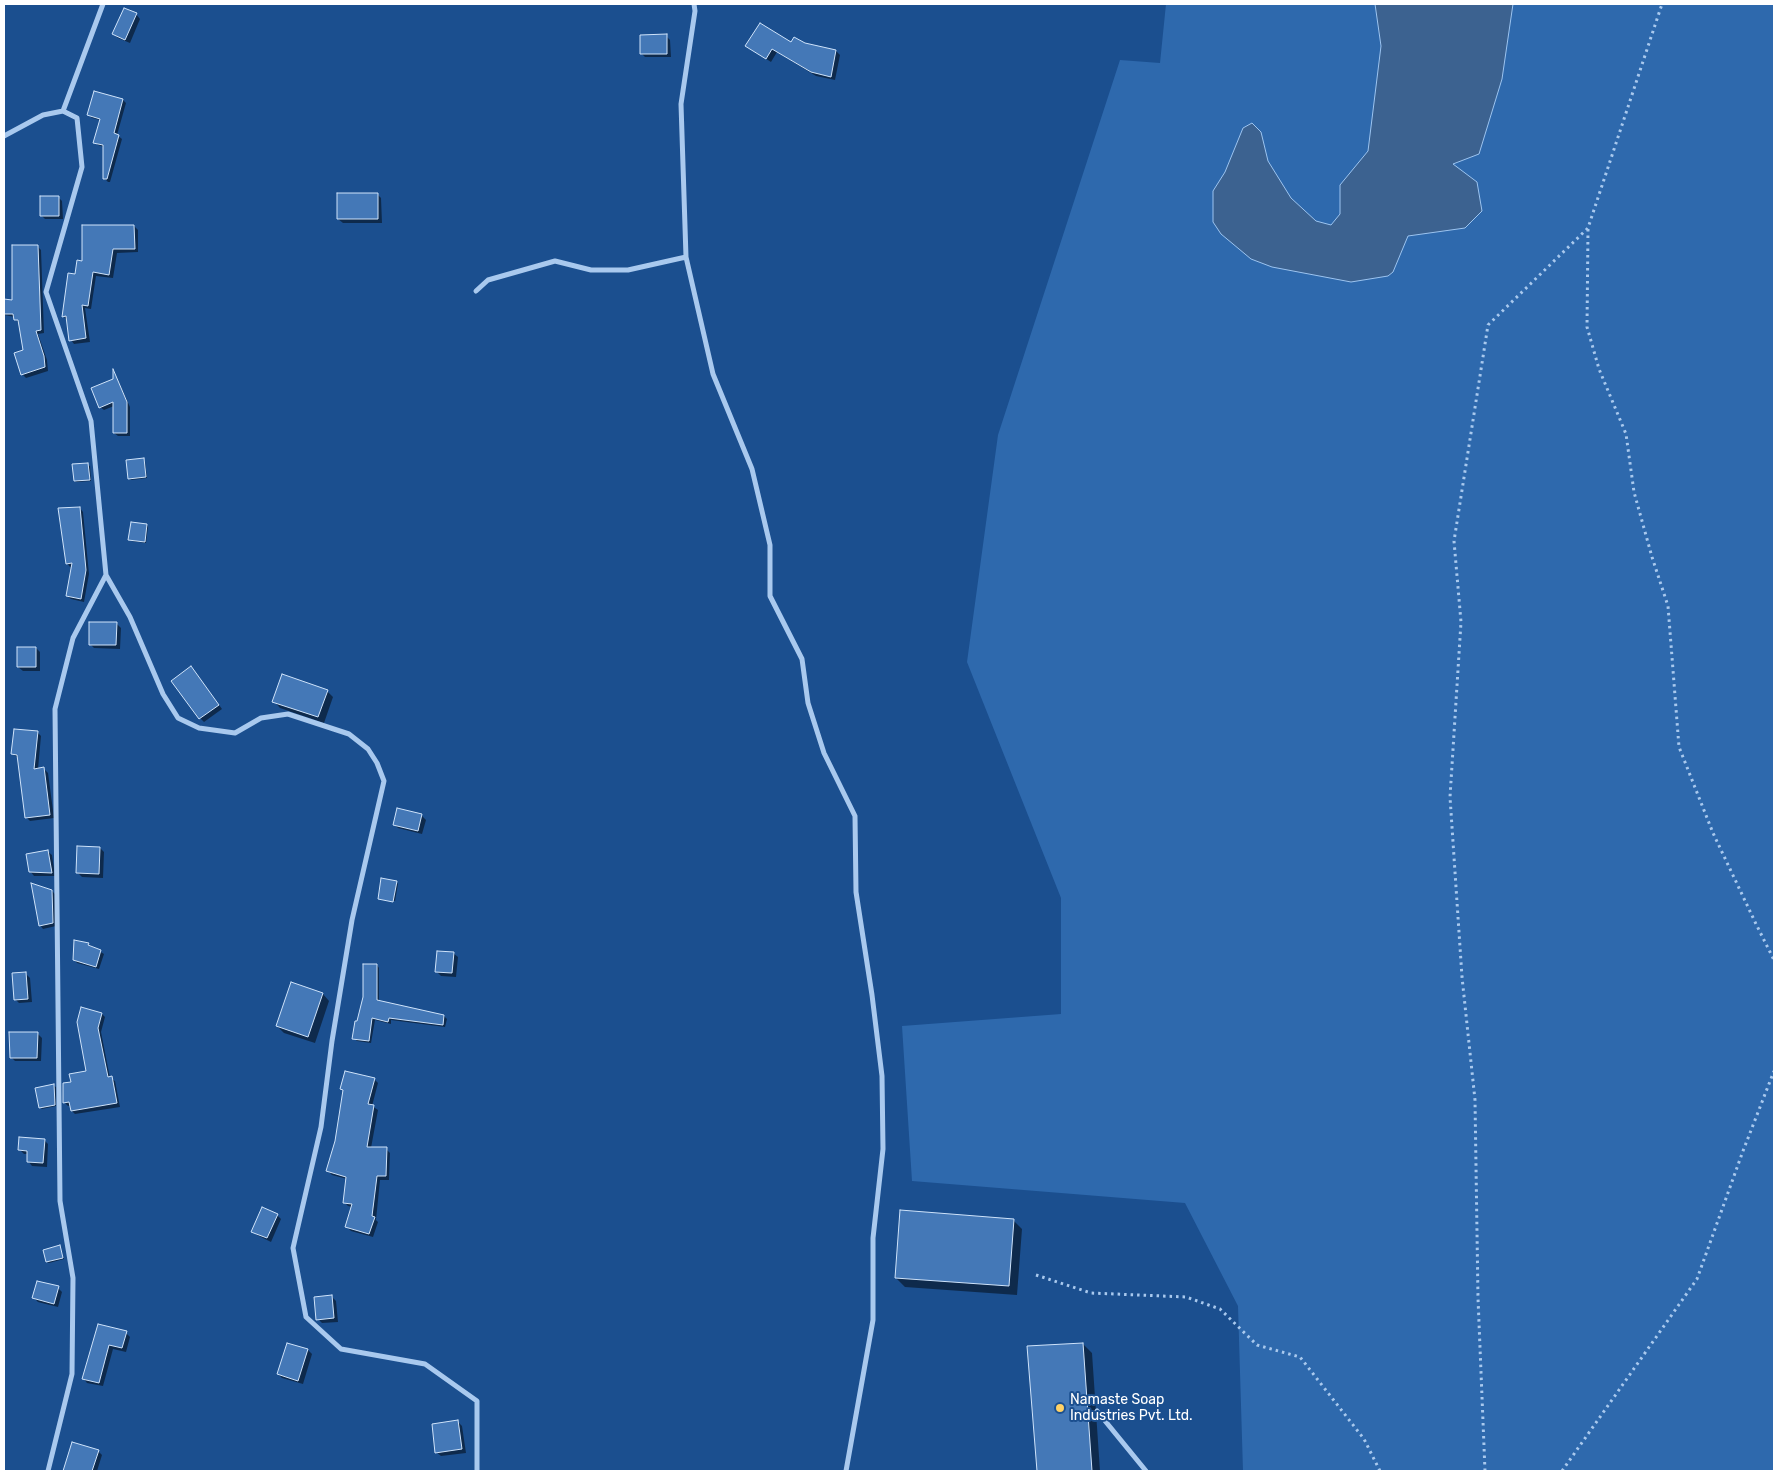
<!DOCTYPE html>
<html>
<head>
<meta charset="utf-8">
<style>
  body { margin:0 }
  #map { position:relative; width:1778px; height:1475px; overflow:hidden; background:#1b4f8f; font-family:Rubik,sans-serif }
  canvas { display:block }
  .frame { position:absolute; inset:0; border:5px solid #fff; pointer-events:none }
</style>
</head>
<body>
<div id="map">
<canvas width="1778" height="1475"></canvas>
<div class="frame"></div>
</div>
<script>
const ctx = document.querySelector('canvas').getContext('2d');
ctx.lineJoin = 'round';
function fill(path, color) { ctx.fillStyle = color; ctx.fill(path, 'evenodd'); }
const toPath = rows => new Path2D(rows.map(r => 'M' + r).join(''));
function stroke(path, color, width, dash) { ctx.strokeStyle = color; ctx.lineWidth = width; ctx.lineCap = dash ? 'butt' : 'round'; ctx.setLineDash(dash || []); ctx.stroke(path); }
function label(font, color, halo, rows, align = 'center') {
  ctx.font = font + ' Rubik,sans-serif'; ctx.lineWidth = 4; ctx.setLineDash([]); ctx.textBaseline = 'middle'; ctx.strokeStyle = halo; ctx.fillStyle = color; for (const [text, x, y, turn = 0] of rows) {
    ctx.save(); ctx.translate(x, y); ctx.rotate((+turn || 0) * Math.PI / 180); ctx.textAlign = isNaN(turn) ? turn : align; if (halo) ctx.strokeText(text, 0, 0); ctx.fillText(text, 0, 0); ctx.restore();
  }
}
fill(toPath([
  [1166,4,1774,4,1774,1471,1243,1471,1238,1306,1185,1203,912,1181,902,1026,1061,1014,1061,898,967,662,998,435,1120,60,1160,63]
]), '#2e69ad');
const water = toPath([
  [1375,4,1513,4,1502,79,1479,154,1453,164,1477,182,1482,211,1465,228,1408,236,1393,272,1388,276,1351,282,1272,267,1251,259,1221,234,1213,222,1213,191,1225,172,1243,128,1252,123,1261,132,1268,161,1291,198,1316,221,1331,225,1340,214,1340,185,1368,151,1381,46,1375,4]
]);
fill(water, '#3c6290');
stroke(water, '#9cc4f0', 1);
fill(toPath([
  [136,14,140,19,130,43,118,38,114,34],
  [666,36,670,40,671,57,645,57,641,53],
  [791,44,804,44,836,51,840,55,835,80,816,76,777,52,771,62,751,49],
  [123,100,126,103,117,135,122,139,110,182,108,182,104,178,104,147,98,145,95,142,100,120,92,118,89,115],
  [377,194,381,198,382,223,343,223,338,219],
  [58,197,62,201,63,219,45,219,41,215],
  [134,226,138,230,138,252,117,253,113,278,96,276,91,309,85,308,90,342,74,344,71,340,67,320,63,316,76,275,83,262],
  [37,246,41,250,44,333,38,334,47,360,48,371,26,378,22,374,24,351,19,324,15,317,4,315,4,301,13,301],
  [114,372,130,407,130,436,118,436,114,433,114,406,104,410,100,407,114,380],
  [143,459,145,461,147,478,131,480,129,478],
  [88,465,90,466,91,481,77,482,75,481],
  [80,508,83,512,89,574,84,602,71,599,67,596,73,566,70,567,67,563],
  [147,525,148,527,146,543,131,541,129,539],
  [116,623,121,628,120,649,94,648,90,644],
  [36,648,40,652,40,671,23,671,18,667],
  [195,672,222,709,204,722,200,718],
  [327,691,333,697,324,723,280,708,274,701],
  [37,732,41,736,38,769,44,769,48,773,54,818,30,821,26,817,19,758,12,754],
  [422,816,426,820,422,834,398,828,394,824],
  [100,848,104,852,103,878,82,877,78,873],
  [47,851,52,855,55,876,34,876,30,871],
  [396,882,398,884,395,901,379,898],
  [52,891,55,894,56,926,43,929,40,925],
  [88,944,104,954,99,969,77,963,74,959],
  [453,953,458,957,456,977,441,976,437,972],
  [377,965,379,968,379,1002,444,1016,447,1019,445,1027,391,1020,391,1024,375,1020,371,1043,357,1041,354,1038],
  [26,974,30,978,32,1002,19,1003,15,999],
  [323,994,329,1001,315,1043,284,1033,277,1026],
  [82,1009,102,1014,105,1017,101,1032,110,1078,115,1081,120,1107,75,1114,72,1111,71,1106,68,1106,65,1103,64,1084,72,1083,87,1072],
  [37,1033,42,1038,41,1061,15,1061,11,1057],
  [374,1079,378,1083,372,1106,378,1110,371,1148,386,1149,390,1153,389,1180,380,1180,376,1220,378,1222,373,1237,351,1231,347,1227,352,1207,348,1206,344,1202,347,1179,332,1175,328,1171,336,1141,344,1091,342,1089],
  [54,1086,56,1087,56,1106,42,1109,40,1107],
  [44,1140,48,1144,47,1167,32,1166,28,1161,28,1154,24,1154,20,1150],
  [277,1215,281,1219,271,1242,257,1235,253,1231],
  [1013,1220,1022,1229,1017,1295,905,1287,896,1278],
  [59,1246,64,1259,49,1263,47,1262],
  [58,1288,62,1292,58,1307,38,1302,34,1298],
  [332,1297,336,1301,338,1322,322,1323,318,1319],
  [126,1333,130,1337,126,1352,113,1349,103,1386,87,1383,83,1378,90,1359],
  [287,1344,308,1350,312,1354,303,1384,282,1378,278,1374],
  [1083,1344,1092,1353,1100,1471,1039,1471,1029,1347],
  [458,1422,462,1426,466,1453,441,1456,436,1452],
  [98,1451,102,1455,97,1471,67,1471,65,1469]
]), '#0007');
const building = toPath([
  [124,8,137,13,125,40,112,34,124,8],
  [760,23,791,42,794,37,805,43,836,50,831,77,811,72,772,49,766,59,745,46,760,23],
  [667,34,667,54,640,54,640,35,667,34],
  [94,91,123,99,114,133,119,135,107,179,103,179,103,145,93,143,100,119,87,115,94,91],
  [337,193,378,193,378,219,337,219,337,193],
  [40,196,59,196,59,216,40,216,40,196],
  [82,225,134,225,135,249,113,249,109,275,93,272,88,306,82,305,86,338,69,341,66,316,62,317,68,273,75,274,77,260,82,261,82,225],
  [12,245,38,245,41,330,36,331,44,356,45,367,21,375,14,353,23,350,18,320,14,320,13,314,4,314,4,299,12,300,12,245],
  [113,369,127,402,127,433,113,433,113,402,99,408,91,388,113,379,113,369],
  [144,458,146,477,128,479,126,460,144,458],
  [88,463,90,480,74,481,72,464,88,463],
  [80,507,86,570,81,599,66,596,72,563,66,564,58,508,80,507],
  [131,522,147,524,145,542,128,540,131,522],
  [89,622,117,622,116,645,89,645,89,622],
  [17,647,36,647,36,667,17,667,17,647],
  [191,666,219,705,199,719,171,681,191,666],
  [282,674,328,690,318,717,272,702,282,674],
  [14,729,38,731,34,769,44,767,50,815,25,818,17,755,11,754,14,729],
  [397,808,422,814,418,831,393,825,397,808],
  [77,846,100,847,99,874,76,873,77,846],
  [48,850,52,873,29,872,26,854,48,850],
  [381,878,397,881,393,902,378,899,381,878],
  [31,883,52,890,53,923,39,926,31,883],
  [74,940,89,943,88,945,101,950,96,967,73,960,74,940],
  [437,951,454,952,452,973,435,972,437,951],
  [363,964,377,964,377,1000,444,1015,443,1025,389,1018,388,1022,372,1018,369,1041,352,1039,355,1021,357,1021,363,997,363,964],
  [26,972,28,999,14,1000,12,973,26,972],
  [291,982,323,993,308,1037,276,1026,291,982],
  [81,1007,102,1013,98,1028,108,1077,112,1076,117,1103,71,1111,69,1102,63,1103,63,1083,71,1082,69,1074,86,1071,77,1022,81,1007],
  [9,1032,38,1032,37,1058,10,1058,9,1032],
  [345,1071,375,1078,368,1104,374,1105,367,1147,387,1147,386,1176,377,1176,372,1216,375,1217,369,1234,345,1227,352,1204,343,1203,346,1177,326,1171,335,1141,343,1090,340,1089,345,1071],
  [54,1084,55,1105,39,1108,35,1088,54,1084],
  [19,1137,45,1139,43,1163,27,1162,27,1151,18,1150,19,1137],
  [262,1207,278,1214,267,1238,251,1232,262,1207],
  [900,1210,1014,1219,1009,1286,895,1278,900,1210],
  [60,1245,63,1258,46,1262,43,1250,60,1245],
  [37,1281,59,1286,54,1304,32,1298,37,1281],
  [332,1295,334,1318,316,1320,314,1297,332,1295],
  [98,1324,127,1331,122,1348,109,1345,99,1383,82,1379,98,1324],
  [287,1343,308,1349,298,1381,277,1374,287,1343],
  [1083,1343,1092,1471,1037,1471,1027,1346,1083,1343],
  [458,1420,462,1449,435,1453,432,1424,458,1420],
  [72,1442,99,1450,92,1471,63,1471,72,1442]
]);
fill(building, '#4478b7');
stroke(building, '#cfe3fa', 1);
stroke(toPath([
  [1588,229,1587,327,1599,369,1626,434,1634,492,1652,557,1668,606,1679,747,1713,833,1756,924,1774,960],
  [1036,1275,1091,1293,1186,1297,1220,1309,1257,1345,1300,1357,1364,1439,1380,1471],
  [1485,1471,1478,1298,1475,1100,1462,977,1450,797,1461,622,1454,541,1488,325,1588,228,1662,4],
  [1562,1471,1697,1279,1743,1151,1774,1071]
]), '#a9c9ee', 3, [2.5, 4]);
stroke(toPath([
  [694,4,695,11,681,104,686,257,713,374,752,469,770,545,770,596,802,659,808,703,824,753,855,816,856,892,872,995,882,1076,883,1149,873,1238,873,1320,846,1471],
  [4,136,43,115,63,111],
  [476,291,488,280,555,261,591,270,628,270,686,257],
  [106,575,130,617,163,694,178,718,199,728,235,733,261,718,288,714,349,734,368,749,377,763,384,781,352,920,332,1041,321,1127,293,1248,306,1317,341,1349,425,1364,477,1401,477,1471],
  [1097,1411,1146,1471],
  [48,1471,72,1374,73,1278,60,1201,55,709,73,638,106,575,91,421,46,292,82,167,77,118,63,111,103,4]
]), '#a9c9ee', 5);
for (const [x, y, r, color] of [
  [1060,1408,5,"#ffd166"]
]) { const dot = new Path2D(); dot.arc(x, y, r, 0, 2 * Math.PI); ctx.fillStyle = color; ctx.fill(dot); stroke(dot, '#1b4f8f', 2); }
label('14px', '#fff', '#1b4f8f', [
  ["Namaste Soap",1070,1400],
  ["Industries Pvt. Ltd.",1070,1416]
], 'left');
</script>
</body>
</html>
